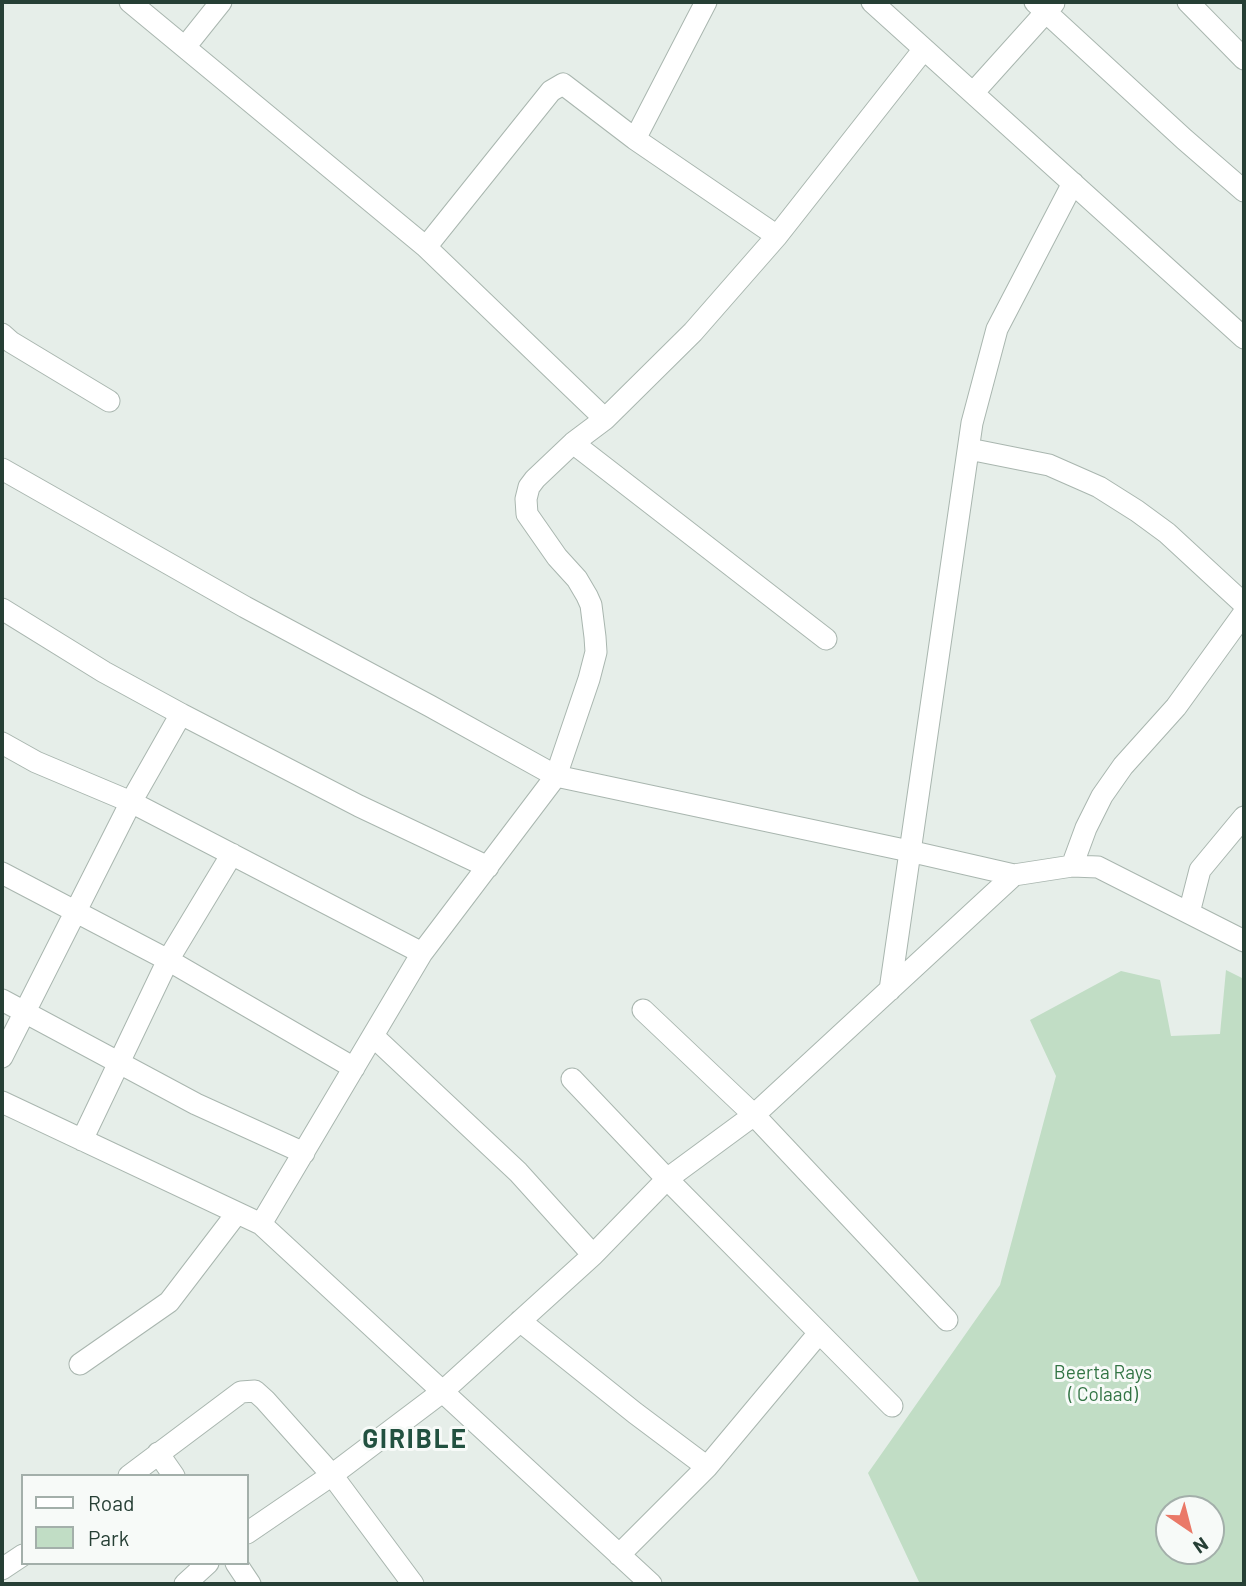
<!DOCTYPE html>
<html>
<head>
<meta charset="utf-8">
<style>
  body { margin:0 }
  #map { position:relative; width:1246px; height:1586px; overflow:hidden; background:#e6eee9; font-family:Barlow,sans-serif }
  canvas { display:block }
  .frame { position:absolute; inset:0; border:4px solid #263f35; pointer-events:none }
  .legend { position:absolute; left:21px; top:1474px; width:228px; height:91px; box-sizing:border-box; background:#f7faf8; border:2px solid #a3afaa; margin:0; padding:9px 12px; list-style:none; font-size:21px; color:#263f35 }
  .legend li { display:flex; align-items:center; gap:14px; height:35px }
  .legend b { width:35px; border:2px solid #a3afaa }
  .north { position:absolute; left:1155px; top:1495px; width:70px; height:70px; box-sizing:border-box; background:#f7faf8; border:2px solid #a3afaa; border-radius:50%; rotate:145deg; font-size:19px; font-weight:700; line-height:28px; text-align:center; color:#263f35 }
  .north::after { content:''; display:block; margin:auto; width:24px; height:32px; background:#ea7968; clip-path:polygon(50% 0,100% 100%,50% 72%,0 100%) }
</style>
</head>
<body>
<div id="map">
<canvas width="1246" height="1586"></canvas>
<div class="frame"></div>
<ul class="legend">
<li><b style="height:9px;background:#fff"></b>Road</li>
<li><b style="height:19px;background:#c1ddc5"></b>Park</li>
</ul>
<div class="north">N</div>
</div>
<script>
const ctx = document.querySelector('canvas').getContext('2d');
ctx.lineJoin = 'round';
function fill(path, color) { ctx.fillStyle = color; ctx.fill(path, 'evenodd'); }
const toPath = rows => new Path2D(rows.map(r => 'M' + r).join(''));
function stroke(path, color, width, dash) { ctx.strokeStyle = color; ctx.lineWidth = width; ctx.lineCap = dash ? 'butt' : 'round'; ctx.setLineDash(dash || []); ctx.stroke(path); }
function label(font, color, halo, rows, align = 'center') {
  ctx.font = font + ' Barlow,sans-serif'; ctx.lineWidth = 6; ctx.setLineDash([]); ctx.textBaseline = 'middle'; ctx.strokeStyle = halo; ctx.fillStyle = color; for (const [text, x, y, turn = 0] of rows) {
    ctx.save(); ctx.translate(x, y); ctx.rotate((+turn || 0) * Math.PI / 180); ctx.textAlign = isNaN(turn) ? turn : align; if (halo) ctx.strokeText(text, 0, 0); ctx.fillText(text, 0, 0); ctx.restore();
  }
}
fill(toPath([
  [1226,970,1244,979,1244,1584,920,1584,868,1473,1000,1285,1056,1076,1030,1020,1121,971,1160,980,1171,1036,1220,1034],
  [1169,1509,1211,1509,1211,1551,1169,1551]
]), '#c1ddc5');
const minor = toPath([
  [130,2,426,247,605,419,573,443,535,479,529,487,526,499,527,514,557,557,577,579,587,596,591,605,595,637,596,652,589,679,556,776,422,953,261,1224],
  [872,2,1244,338],
  [1035,2,1184,139,1244,191],
  [1188,2,1244,59],
  [185,47,221,2],
  [973,93,1054,3],
  [635,139,706,2],
  [426,247,551,91,563,84,635,139,777,236],
  [2,334,11,342,109,401],
  [605,419,693,332,777,236,924,49],
  [573,443,826,639],
  [969,449,1049,465,1099,487,1137,511,1167,533,1244,604],
  [2,469,245,607,430,706,556,776,909,851,1014,875,1072,866,1098,867,1244,941],
  [2,609,104,672,181,714,359,806,488,867],
  [2,743,36,762,131,802,422,953],
  [1072,866,1086,828,1102,796,1123,766,1176,707,1244,613],
  [2,873,168,960,354,1068],
  [1189,913,1200,870,1244,817],
  [890,990,972,423,997,329,1073,183],
  [2,1000,196,1104,304,1153],
  [643,1010,754,1115,947,1320],
  [373,1036,518,1172,593,1255],
  [2,1057,131,802,181,714],
  [572,1079,667,1179,892,1406],
  [2,1102,261,1224,651,1584],
  [82,1140,168,960,232,854],
  [520,1321,635,1413,707,1467],
  [80,1364,169,1302,237,1213],
  [158,1453,174,1476],
  [129,1476,241,1392,255,1391,265,1400,332,1475,413,1584],
  [247,1533,332,1475,442,1392,593,1255,667,1179,754,1115,1014,875],
  [619,1555,707,1467,819,1333],
  [236,1563,250,1584],
  [2,1569,23,1555],
  [185,1584,208,1563]
]);
stroke(minor, '#a9b6af', 23);
stroke(minor, '#fff', 21);
label('19px', '#327444', '#f7faf8', [
  ["Beerta Rays",1103,1373],
  ["( Colaad)",1103,1395]
]);
ctx.letterSpacing = '2px';
label('bold 26px', '#225140', '#f7faf8', [
  ["GIRIBLE",415,1439]
]);
ctx.letterSpacing = '0px';
</script>
</body>
</html>
